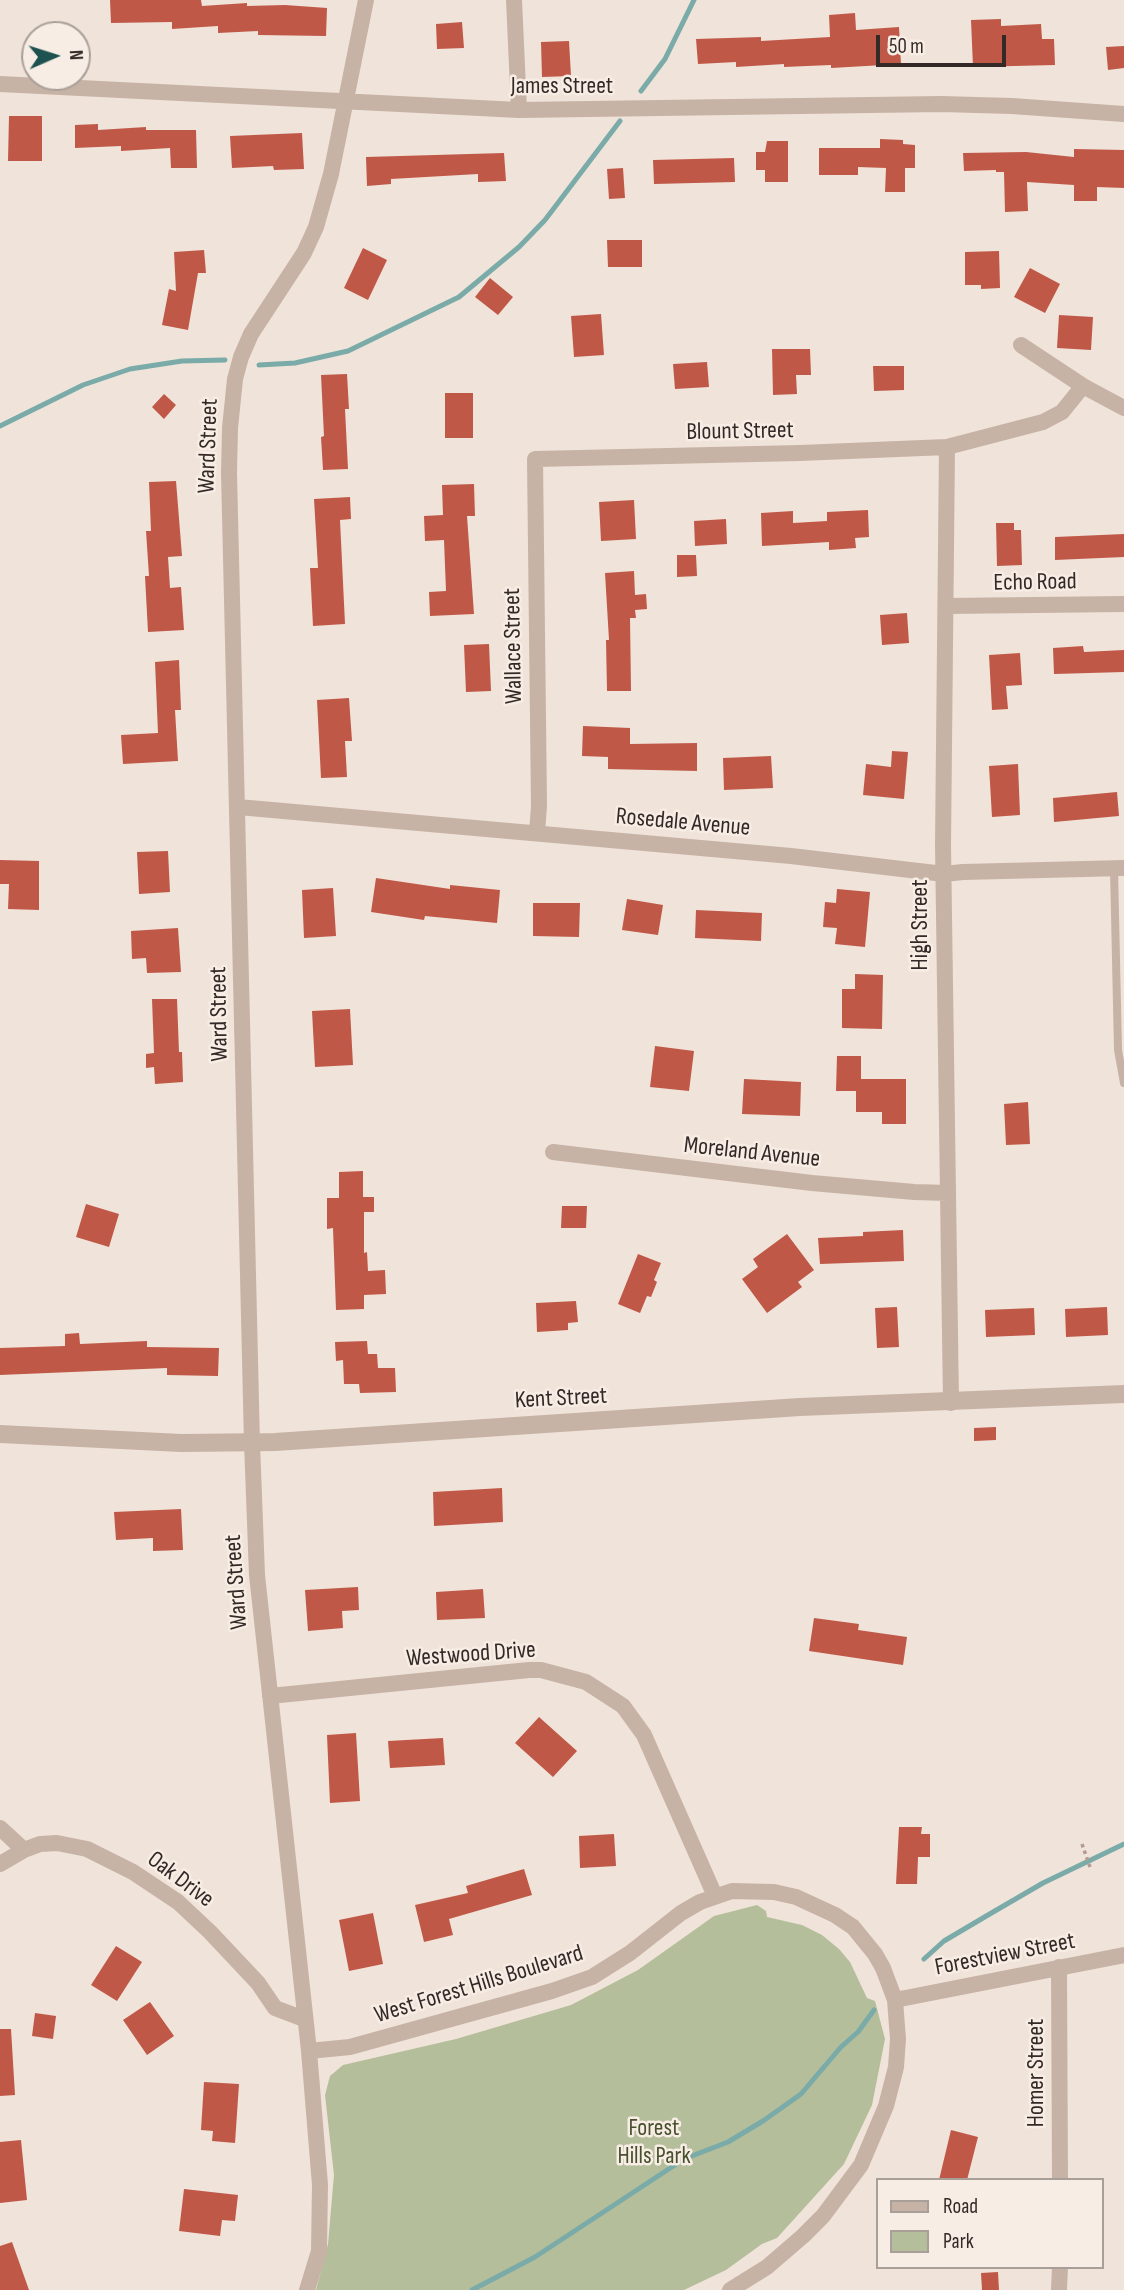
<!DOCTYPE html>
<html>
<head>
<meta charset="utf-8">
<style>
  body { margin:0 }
  #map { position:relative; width:1124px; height:2290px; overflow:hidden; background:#f0e3d9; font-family:"Sofia Sans Condensed",sans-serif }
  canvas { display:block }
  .legend { position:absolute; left:876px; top:2178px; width:228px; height:91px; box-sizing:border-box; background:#f8ede5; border:2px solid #a99f99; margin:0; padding:9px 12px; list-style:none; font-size:21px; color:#332926 }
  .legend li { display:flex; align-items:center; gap:14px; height:35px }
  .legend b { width:35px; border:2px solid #a99f99 }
  .north { position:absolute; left:21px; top:21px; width:70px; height:70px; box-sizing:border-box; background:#f8ede5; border:2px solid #a99f99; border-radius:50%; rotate:87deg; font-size:19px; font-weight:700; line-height:28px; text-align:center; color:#332926 }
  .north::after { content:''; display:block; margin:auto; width:24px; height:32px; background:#1e5250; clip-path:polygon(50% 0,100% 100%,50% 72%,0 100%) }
  .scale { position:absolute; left:876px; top:35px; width:130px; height:32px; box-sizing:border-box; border:4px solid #332926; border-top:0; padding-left:9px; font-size:21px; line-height:24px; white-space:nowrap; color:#332926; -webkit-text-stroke:5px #f8ede5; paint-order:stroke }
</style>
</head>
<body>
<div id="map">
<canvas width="1124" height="2290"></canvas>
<ul class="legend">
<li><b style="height:9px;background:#c7b2a6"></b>Road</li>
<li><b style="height:19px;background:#b5be9a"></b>Park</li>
</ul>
<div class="north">N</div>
<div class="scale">50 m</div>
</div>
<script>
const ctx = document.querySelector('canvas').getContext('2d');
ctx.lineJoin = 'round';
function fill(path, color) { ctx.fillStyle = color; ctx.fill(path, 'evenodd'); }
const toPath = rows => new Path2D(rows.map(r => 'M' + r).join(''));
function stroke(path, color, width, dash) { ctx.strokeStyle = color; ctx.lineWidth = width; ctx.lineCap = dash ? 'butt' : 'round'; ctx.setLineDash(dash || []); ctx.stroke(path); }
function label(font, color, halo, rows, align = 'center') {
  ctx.font = font + ' "Sofia Sans Condensed",sans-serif'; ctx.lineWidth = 5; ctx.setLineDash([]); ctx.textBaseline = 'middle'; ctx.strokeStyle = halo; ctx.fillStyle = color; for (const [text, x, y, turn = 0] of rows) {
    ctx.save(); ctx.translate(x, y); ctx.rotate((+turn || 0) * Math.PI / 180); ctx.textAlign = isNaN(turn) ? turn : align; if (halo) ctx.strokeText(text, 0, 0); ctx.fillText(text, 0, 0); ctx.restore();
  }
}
fill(toPath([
  [757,1905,766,1911,767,1917,802,1925,822,1935,839,1949,850,1962,867,1998,875,2001,885,2039,872,2105,844,2164,777,2238,762,2244,726,2270,684,2290,316,2290,328,2244,334,2175,325,2095,330,2076,343,2065,456,2039,571,2005,638,1970,714,1916]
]), '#b5be9a');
stroke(toPath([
  [641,91,665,59,694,0],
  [259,365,295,363,348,351,459,297,519,247,545,220,620,121],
  [0,426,83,385,130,369,182,361,225,360],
  [924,1959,944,1941,988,1915,1043,1883,1124,1844],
  [472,2290,535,2257,684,2159,728,2142,763,2121,801,2094,841,2047,858,2032,874,2010]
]), '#7aaba8', 5);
fill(toPath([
  [110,0,201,0,202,6,247,3,247,6,285,5,327,8,326,36,258,35,258,31,218,33,218,26,172,29,172,22,111,23],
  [855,13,856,30,899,27,901,64,831,68,831,65,784,67,784,64,736,67,736,62,698,64,696,39,761,37,761,41,830,37,829,15],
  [1001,19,1001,26,1041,24,1042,39,1054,39,1055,65,973,67,971,20],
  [462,22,464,48,437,49,436,24],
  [569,41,571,76,542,77,541,42],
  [1124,46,1124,68,1108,70,1106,47],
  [9,116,42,116,42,161,8,161],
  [98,124,98,130,146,127,146,130,196,130,197,168,171,168,170,148,121,151,121,146,75,148,75,125],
  [302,133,304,169,274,170,273,166,232,168,230,136],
  [880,139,903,140,903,144,915,145,915,168,905,168,905,192,885,192,886,168,858,167,858,175,819,175,819,148,880,148],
  [767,141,788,141,788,182,765,182,765,170,756,170,756,152,765,152],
  [1074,149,1124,150,1124,188,1097,187,1097,201,1074,201,1074,185,1027,182,1028,211,1005,212,1004,172,996,172,996,170,964,171,963,153,1026,152,1074,157],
  [504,153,506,181,478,182,478,174,391,179,391,184,367,186,366,157],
  [734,158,735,182,654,184,653,160],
  [623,168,625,198,609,199,607,169],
  [607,240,642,240,642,267,608,267],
  [363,248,387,260,368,300,344,288],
  [204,250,206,273,198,273,188,330,162,325,169,289,176,291,174,252],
  [999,251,1000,288,981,289,981,285,965,285,965,252],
  [1030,268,1060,284,1045,313,1014,297],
  [490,278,513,297,498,315,475,297],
  [601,314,604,355,574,357,571,316],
  [1059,315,1093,317,1091,350,1057,348],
  [772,349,810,349,811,375,796,375,797,394,773,395],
  [707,362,709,387,675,389,673,364],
  [873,366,904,366,904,390,874,391],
  [347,374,349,409,345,409,348,469,323,470,321,437,324,436,321,375],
  [445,393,473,393,473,438,445,438],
  [164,394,176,405,164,419,152,407],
  [176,481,182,556,168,557,170,588,181,587,184,630,148,632,145,576,149,576,146,531,151,531,149,482],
  [474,484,475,516,467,516,474,614,430,616,429,592,446,591,444,540,425,541,424,516,443,515,442,485],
  [350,497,351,519,340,520,345,624,313,626,310,568,318,568,314,499],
  [634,500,636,539,601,541,599,502],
  [868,510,869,537,855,538,856,548,829,550,829,542,762,546,761,513,793,511,793,523,827,521,827,512],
  [726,519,727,544,695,546,694,521],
  [996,523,1014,523,1014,530,1021,530,1022,565,997,566],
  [1124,534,1124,557,1055,560,1055,537],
  [677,555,696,555,697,576,677,577],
  [634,571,635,595,646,594,647,609,635,610,636,618,630,618,631,691,607,691,606,640,609,640,605,573],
  [907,613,909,643,882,645,880,615],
  [489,644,491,691,466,692,464,645],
  [1083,646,1084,652,1124,650,1124,672,1054,674,1053,648],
  [1020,653,1022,685,1006,686,1008,709,992,710,989,655],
  [179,660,181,710,175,710,178,761,123,764,121,735,158,733,155,662],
  [349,698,352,741,345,741,347,777,321,778,317,700],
  [583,726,630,728,630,744,697,743,697,771,608,769,608,757,582,756],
  [892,751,908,752,904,799,863,795,866,764,891,767],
  [771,756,773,788,724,790,723,758],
  [1018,764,1020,815,992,817,989,766],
  [1117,792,1119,816,1054,822,1053,798],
  [168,851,170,892,139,894,137,852],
  [0,860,39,861,39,910,8,909,9,884,0,884],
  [376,878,450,889,450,885,500,890,497,923,425,916,424,920,371,912],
  [333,888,336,936,304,938,302,890],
  [837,889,870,892,865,947,835,944,837,928,823,927,825,902,836,903],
  [627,899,663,905,658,935,622,930],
  [533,903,580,903,579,937,533,936],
  [696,910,762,913,761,941,695,938],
  [178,928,181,972,147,973,146,958,132,959,131,931],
  [855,974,883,975,882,1029,842,1028,842,989,855,989],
  [152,999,177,999,179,1052,182,1052,183,1082,155,1084,154,1067,146,1068,146,1054,154,1053],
  [350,1009,353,1065,315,1067,312,1011],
  [655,1046,694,1051,689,1091,650,1087],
  [837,1056,861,1056,861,1079,906,1079,906,1124,882,1124,882,1112,856,1112,856,1091,836,1091],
  [744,1079,801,1082,800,1116,742,1114],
  [1028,1102,1030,1144,1006,1145,1004,1104],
  [363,1171,363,1197,374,1197,374,1212,364,1212,364,1253,367,1252,368,1271,385,1270,386,1294,364,1295,364,1309,336,1310,333,1228,327,1229,327,1198,339,1198,339,1172],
  [86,1204,119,1214,109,1247,76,1237],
  [562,1206,587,1206,586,1228,561,1228],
  [903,1230,904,1261,820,1264,818,1238,863,1236,863,1232],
  [787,1234,814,1270,798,1282,802,1287,767,1313,742,1279,758,1267,753,1259],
  [638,1254,661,1263,654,1280,657,1282,651,1297,647,1296,640,1313,618,1304],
  [576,1301,578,1322,568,1323,568,1330,537,1332,536,1303],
  [897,1307,899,1347,877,1348,875,1308],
  [1107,1307,1108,1335,1066,1337,1065,1309],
  [1034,1308,1035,1335,986,1337,985,1310],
  [79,1333,80,1344,147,1341,147,1347,219,1348,218,1376,167,1375,167,1368,0,1375,0,1348,65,1346,65,1334],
  [367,1341,368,1354,377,1354,378,1368,395,1368,396,1392,360,1393,359,1384,344,1384,343,1360,336,1361,335,1342],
  [996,1427,996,1440,974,1441,974,1428],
  [502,1488,503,1522,434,1526,433,1492],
  [181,1509,183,1550,153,1551,153,1538,116,1540,114,1512],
  [358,1587,359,1610,342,1611,343,1628,308,1631,305,1590],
  [483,1589,485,1618,437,1620,436,1592],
  [814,1618,859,1624,858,1630,907,1637,903,1665,809,1651],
  [539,1717,577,1751,553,1777,515,1743],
  [356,1733,360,1801,330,1803,327,1735],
  [443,1738,445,1765,390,1768,388,1741],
  [899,1827,922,1827,921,1834,930,1834,930,1857,918,1857,917,1884,896,1884],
  [614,1834,616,1866,580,1868,579,1836],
  [524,1869,532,1895,449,1919,453,1935,424,1942,415,1905,468,1893,466,1886],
  [373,1913,383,1964,349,1971,339,1920],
  [116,1946,142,1962,117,2001,91,1985],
  [150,2002,174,2036,147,2055,123,2020],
  [35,2013,56,2016,53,2039,32,2036],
  [0,2029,11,2029,15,2095,0,2096],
  [204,2082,239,2084,235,2143,212,2141,213,2131,201,2130],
  [951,2130,978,2137,967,2180,939,2180],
  [21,2140,27,2200,0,2203,0,2142],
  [184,2189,238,2195,235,2221,222,2220,220,2236,179,2231],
  [12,2242,29,2290,0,2290,0,2246],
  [998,2272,999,2290,982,2290,981,2273]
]), '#c05847');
stroke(toPath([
  [1082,1844,1090,1867]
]), '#b39b90', 3.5, [3.5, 3.5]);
stroke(toPath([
  [1114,869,1118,1050,1124,1083]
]), '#c7b2a6', 8);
stroke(toPath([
  [514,0,519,110],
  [0,84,519,110,941,104,1012,106,1124,114],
  [1021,345,1083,386,1124,408],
  [947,447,943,845,951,1403],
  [946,606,1124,604],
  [238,807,791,856,944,874,963,872,1124,868],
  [537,833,539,806,535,459,800,453,947,447,1043,422,1062,412,1083,386],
  [553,1152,812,1183,914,1192,948,1193],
  [270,1696,529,1670,541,1670,586,1682,623,1706,644,1735,715,1896],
  [0,1828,24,1850],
  [0,1864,24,1850,40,1844,57,1843,87,1849,133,1872,178,1902,210,1932,258,1983,275,2008,304,2019],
  [1059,1967,1060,2180],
  [895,2000,1124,1955],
  [309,2051,350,2047,552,1991,592,1977,630,1953,681,1913,700,1902,732,1891,774,1892,796,1897,835,1915,853,1927,875,1954,883,1968,895,2000,898,2039,896,2067,886,2106,861,2165,823,2216,803,2236,767,2267,730,2290],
  [307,2290,319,2251,320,2185,309,2051,257,1575,252,1443,229,473,230,428,235,379,241,357,251,334,304,253,316,227,331,174,366,0],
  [1059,2290,1060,2267]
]), '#c7b2a6', 16);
stroke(toPath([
  [0,1434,181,1443,275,1442,800,1407,1124,1394]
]), '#c7b2a6', 18);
label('24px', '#332926', '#f8ede5', [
  ["James Street",562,87],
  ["Blount Street",740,432,-1],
  ["Ward Street",209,446,-88],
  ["Echo Road",1035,583,-1],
  ["Wallace Street",514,646,-91],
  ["Rosedale Avenue",683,823,5],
  ["High Street",921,925,-90],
  ["Ward Street",220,1014,-91],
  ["Moreland Avenue",752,1153,6],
  ["Kent Street",561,1399,-3],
  ["Ward Street",237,1582,-94],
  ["Westwood Drive",471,1655,-4],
  ["Oak Drive",180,1880,37],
  ["Forestview Street",1005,1955,-11],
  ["West Forest Hills Boulevard",479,1985,-17],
  ["Homer Street",1037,2073,-90]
]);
label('24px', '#47502c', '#f8ede5', [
  ["Forest",654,2129],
  ["Hills Park",654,2157]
]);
</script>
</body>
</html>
